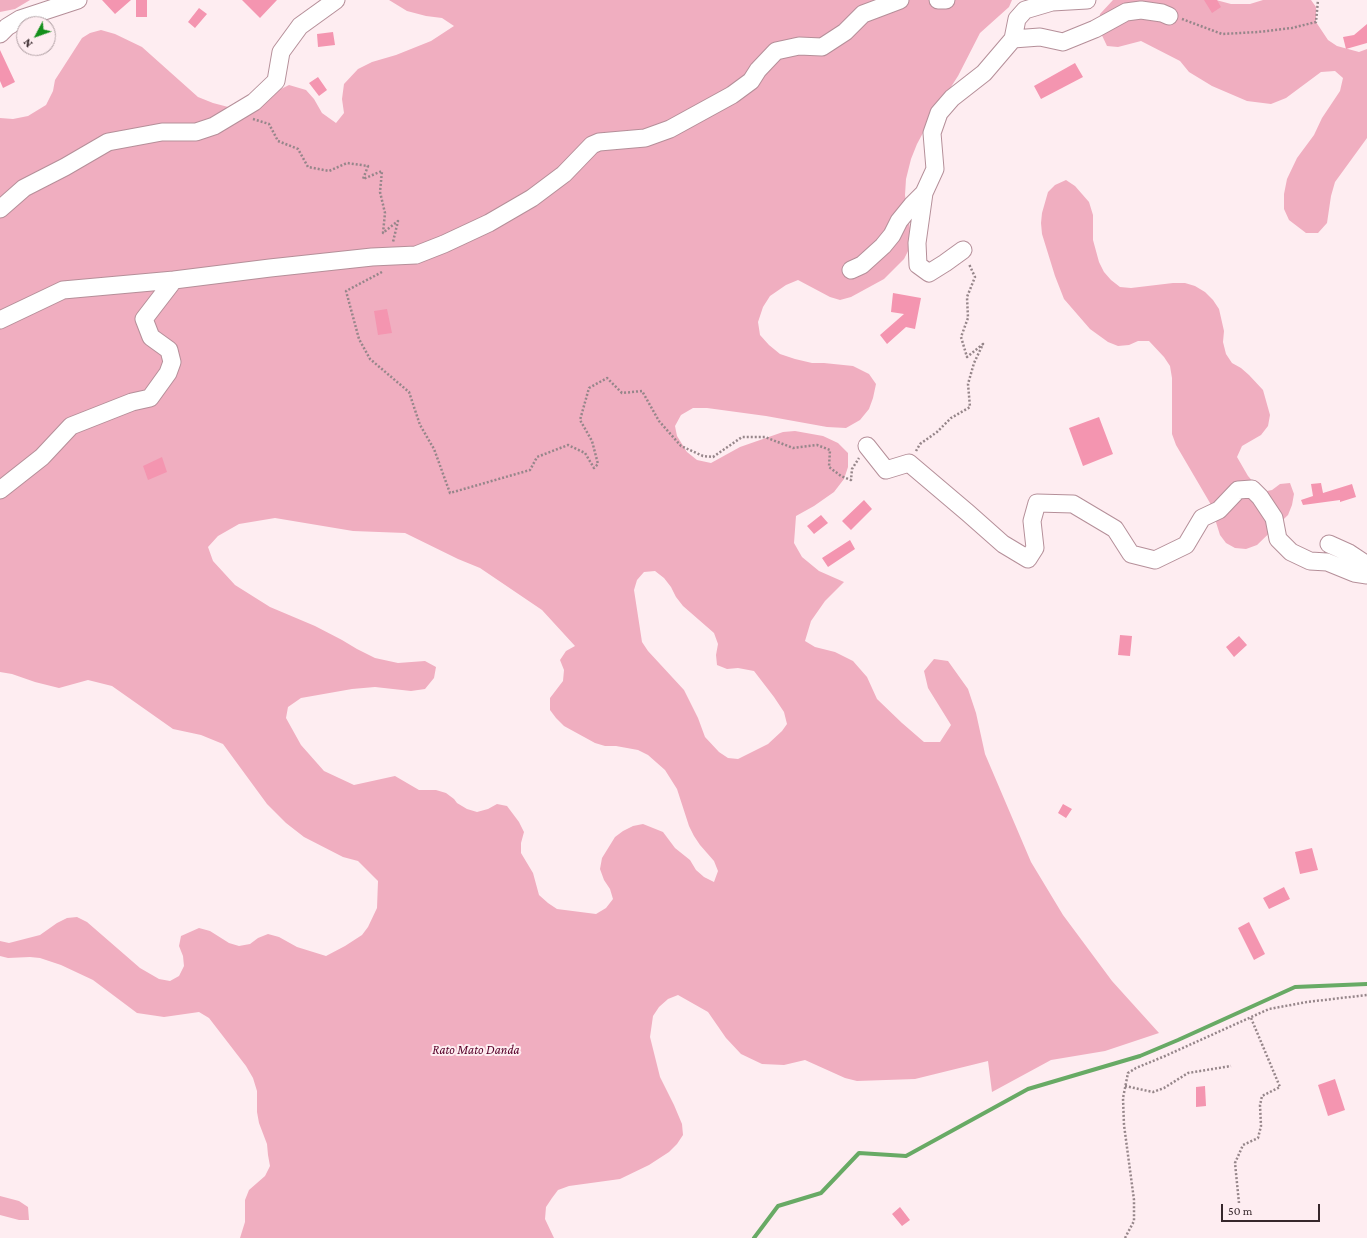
<!DOCTYPE html>
<html>
<head>
<meta charset="utf-8">
<style>
  body { margin:0 }
  #map { position:relative; width:1367px; height:1238px; overflow:hidden; background:#feedf1; font-family:"Crimson Pro",serif }
  canvas { display:block }
  .north { position:absolute; left:16px; top:16px; width:40px; height:40px; box-sizing:border-box; background:#feedf1; border:1px solid #ae9ea2; border-radius:50%; rotate:229deg; font-size:11px; font-weight:700; line-height:16px; text-align:center; color:#36272b }
  .north::after { content:''; display:block; margin:auto; width:14px; height:18px; background:#148f1b; clip-path:polygon(50% 0,100% 100%,50% 72%,0 100%) }
  .scale { position:absolute; left:1221px; top:1204px; width:99px; height:18px; box-sizing:border-box; border:2px solid #36272b; border-top:0; padding-left:5px; font-size:12px; line-height:14px; white-space:nowrap; color:#36272b; -webkit-text-stroke:3px #feedf1; paint-order:stroke }
</style>
</head>
<body>
<div id="map">
<canvas width="1367" height="1238"></canvas>
<div class="north">N</div>
<div class="scale">50 m</div>
</div>
<script>
const ctx = document.querySelector('canvas').getContext('2d');
ctx.lineJoin = 'round';
function fill(path, color) { ctx.fillStyle = color; ctx.fill(path, 'evenodd'); }
const toPath = rows => new Path2D(rows.map(r => 'M' + r).join(''));
function stroke(path, color, width, dash) { ctx.strokeStyle = color; ctx.lineWidth = width; ctx.lineCap = dash ? 'butt' : 'round'; ctx.setLineDash(dash || []); ctx.stroke(path); }
function label(font, color, halo, rows, align = 'center') {
  ctx.font = font + ' "Crimson Pro",serif'; ctx.lineWidth = 4; ctx.setLineDash([]); ctx.textBaseline = 'middle'; ctx.strokeStyle = halo; ctx.fillStyle = color; for (const [text, x, y, turn = 0] of rows) {
    ctx.save(); ctx.translate(x, y); ctx.rotate((+turn || 0) * Math.PI / 180); ctx.textAlign = isNaN(turn) ? turn : align; if (halo) ctx.strokeText(text, 0, 0); ctx.fillText(text, 0, 0); ctx.restore();
  }
}
fill(toPath([
  [0,0,30,0,15,9,0,12],
  [389,0,1012,0,1009,7,980,33,958,76,931,118,917,144,911,159,906,179,905,195,910,229,910,247,904,259,884,279,851,297,840,300,830,297,798,280,786,285,770,296,763,307,758,322,760,335,769,345,780,354,795,359,812,363,824,363,853,366,869,374,876,384,873,398,869,409,860,420,846,428,827,427,766,416,707,408,693,408,681,415,675,426,677,436,687,452,697,460,711,463,740,447,783,432,795,431,823,436,838,443,848,453,848,467,844,479,834,492,814,506,796,516,794,543,802,557,819,571,844,582,825,601,811,621,805,641,815,647,835,652,853,661,867,677,877,699,902,723,924,742,940,742,951,725,928,688,924,671,934,659,948,661,968,689,976,713,985,754,1031,862,1063,915,1112,981,1159,1033,1105,1051,1051,1060,992,1092,988,1061,915,1079,857,1081,845,1078,805,1060,784,1065,762,1064,741,1054,726,1038,708,1012,678,995,668,999,659,1007,653,1016,650,1037,660,1077,674,1105,682,1124,683,1135,677,1144,669,1152,649,1165,620,1179,569,1186,558,1190,552,1198,546,1207,545,1219,554,1238,240,1238,245,1222,245,1200,249,1190,265,1176,270,1166,268,1155,267,1144,259,1123,257,1112,257,1091,253,1078,246,1066,209,1018,199,1012,164,1017,137,1013,93,980,61,965,40,958,30,957,8,958,0,956,0,941,9,943,40,935,57,923,67,918,77,917,87,922,140,968,159,979,170,981,179,976,184,966,183,956,179,946,181,936,199,928,210,931,229,943,239,946,250,944,258,938,268,934,279,937,297,947,326,956,345,946,362,935,368,927,377,908,378,881,358,861,343,857,304,837,286,823,267,804,223,744,201,735,173,729,112,686,88,680,59,688,35,682,12,674,0,672,0,118,13,119,28,116,46,105,53,91,55,80,82,38,90,33,101,30,115,34,142,47,198,97,213,103,232,108,245,107,289,85,306,90,314,99,322,113,336,123,344,113,342,99,344,84,358,69,372,62,396,55,431,41,454,26,442,18,426,16,407,11],
  [275,518,353,531,405,533,458,559,480,568,542,610,575,646,566,651,560,660,564,670,563,681,550,698,550,710,556,718,564,726,595,743,605,746,616,746,638,750,648,755,665,770,677,789,689,826,694,836,700,845,714,861,718,871,714,882,704,877,696,870,690,860,675,848,663,832,643,824,633,826,623,831,615,837,602,858,600,869,604,880,610,889,613,899,606,908,596,914,557,909,548,903,539,895,533,873,521,853,521,843,524,832,519,822,507,806,497,804,488,809,477,812,467,809,457,803,454,799,446,793,436,790,419,790,395,776,354,785,324,771,301,745,286,718,288,707,301,698,352,689,375,687,411,691,425,689,434,678,436,667,425,661,398,663,375,658,357,649,342,640,315,626,270,607,235,585,213,561,208,547,218,536,239,524],
  [655,571,664,578,671,587,676,597,683,606,714,633,718,644,716,655,717,665,727,669,738,668,754,671,774,697,784,712,787,724,782,731,768,744,738,759,728,758,719,752,705,737,698,718,684,690,648,651,642,642,634,590,637,580,644,572],
  [1113,0,1216,0,1231,4,1250,4,1263,0,1311,0,1316,7,1316,22,1328,40,1337,46,1359,52,1367,49,1367,138,1335,182,1331,196,1327,223,1318,233,1306,233,1289,220,1284,209,1284,194,1287,179,1297,158,1314,135,1322,118,1340,91,1343,78,1335,71,1321,72,1286,98,1271,104,1247,101,1212,86,1189,72,1180,61,1141,41,1118,47,1107,46,1098,27,1100,14],
  [1066,180,1075,186,1089,202,1093,215,1093,240,1099,262,1104,272,1111,280,1120,287,1131,288,1173,283,1185,283,1195,286,1205,292,1213,300,1219,309,1224,331,1223,342,1226,354,1232,363,1241,368,1249,375,1263,390,1270,415,1268,426,1261,435,1242,446,1237,457,1248,476,1262,492,1272,490,1280,484,1290,483,1294,494,1292,505,1288,515,1257,545,1246,549,1235,548,1226,543,1220,535,1210,503,1176,445,1172,434,1172,378,1170,366,1164,357,1149,341,1138,341,1129,345,1118,346,1108,342,1090,329,1064,299,1055,276,1042,234,1041,223,1042,213,1048,192,1055,185],
  [0,1196,19,1201,28,1207,29,1220,19,1220,0,1215]
]), '#f0aec0');
stroke(toPath([
  [754,1238,778,1206,821,1193,859,1153,906,1156,1028,1089,1140,1056,1178,1040,1295,987,1367,984]
]), '#68aa65', 4);
fill(toPath([
  [102,0,131,0,115,14],
  [136,0,147,0,147,17,136,17],
  [242,0,277,0,260,18],
  [1204,0,1217,0,1221,7,1212,13],
  [199,8,207,14,195,28,188,22],
  [1367,24,1367,43,1346,49,1343,37,1354,35],
  [333,32,335,45,318,47,317,34],
  [0,50,15,82,3,88,0,81],
  [1075,63,1083,77,1041,99,1034,86],
  [318,77,327,90,319,96,309,83],
  [893,293,921,298,915,329,906,327,887,344,880,335,904,314,891,312],
  [387,309,392,333,378,335,374,311],
  [1099,417,1113,454,1083,466,1069,428],
  [162,457,167,472,148,480,143,466],
  [1321,483,1323,493,1352,484,1356,497,1340,502,1340,500,1303,505,1301,500,1313,496,1311,484],
  [864,500,872,509,851,530,842,521],
  [821,515,828,523,814,534,807,526],
  [850,540,855,549,828,567,822,558],
  [1120,635,1132,636,1130,656,1118,655],
  [1239,636,1247,645,1234,657,1226,647],
  [1063,804,1072,809,1066,818,1058,813],
  [1312,848,1318,870,1300,874,1295,852],
  [1284,887,1290,899,1269,909,1263,898],
  [1249,922,1265,954,1254,960,1238,928],
  [1335,1079,1345,1110,1328,1116,1318,1085],
  [1205,1086,1206,1106,1196,1107,1196,1087],
  [900,1207,910,1220,902,1226,892,1214]
]), '#f495b0');
const minor = toPath([
  [938,0,946,0],
  [1087,0,1052,2,1025,10,1017,19,1013,39,1040,37,1063,42,1095,29,1126,12,1141,10,1162,13,1169,16],
  [0,34,7,27,20,19,78,0],
  [0,209,24,188,65,167,108,142,162,132,196,132,214,126,254,102,276,81,281,52,300,26,336,0],
  [963,250,945,263,929,273,918,265,917,243,924,193,935,169,932,133,939,113,952,98,984,73,1013,39],
  [851,270,862,265,883,246,892,235,899,221,912,205,924,193],
  [0,320,63,290,174,280,270,268,372,257,416,255,444,244,489,223,532,198,564,174,592,145,599,142,645,138,670,129,732,95,751,81,758,70,776,51,799,46,822,47,845,32,863,14,900,0],
  [867,446,886,470,909,463,968,513,1003,544,1028,559,1035,548,1032,521,1037,503,1073,504,1115,529,1131,554,1155,560,1186,545,1202,518,1219,510,1238,490,1252,489,1260,497,1274,518,1278,539,1291,552,1310,561,1327,562,1354,573,1367,575],
  [0,490,42,457,71,426,132,402,150,398,168,373,172,362,169,350,151,337,144,319,174,280],
  [1329,544,1349,553,1367,565]
]);
stroke(minor, '#b58f99', 19);
stroke(toPath([
  [1182,19,1222,34,1258,32,1292,28,1316,22,1318,0],
  [253,119,269,124,278,141,298,149,308,167,329,171,347,163,368,166,363,179,382,171,380,192,385,213,383,233,398,221,393,242],
  [382,272,346,291,359,339,370,359,409,392,420,425,434,449,450,493,530,470,537,457,568,445,585,453,594,468,598,464,592,441,580,420,589,388,607,378,622,393,642,391,659,421,681,446,703,456,713,457,742,437,765,437,793,448,817,445,830,450,829,467,841,476,851,480,852,469,859,458],
  [916,451,920,444,937,432,951,418,970,407,968,384,974,363,983,344,967,357,961,337,968,318,967,297,975,277,969,264],
  [1125,1086,1153,1092,1164,1088,1188,1073,1231,1066],
  [1239,1203,1235,1163,1243,1145,1258,1138,1261,1126,1260,1105,1262,1096,1280,1087,1251,1018],
  [1125,1238,1134,1221,1134,1200,1124,1125,1123,1098,1128,1073,1136,1068,1165,1056,1269,1009,1307,1002,1367,995]
]), '#96868a', 2.5, [2, 2]);
stroke(minor, '#fff', 17);
label('italic 13px', '#59022a', '#feedf1', [
  ["Rato Mato Danda",476,1050]
]);
</script>
</body>
</html>
